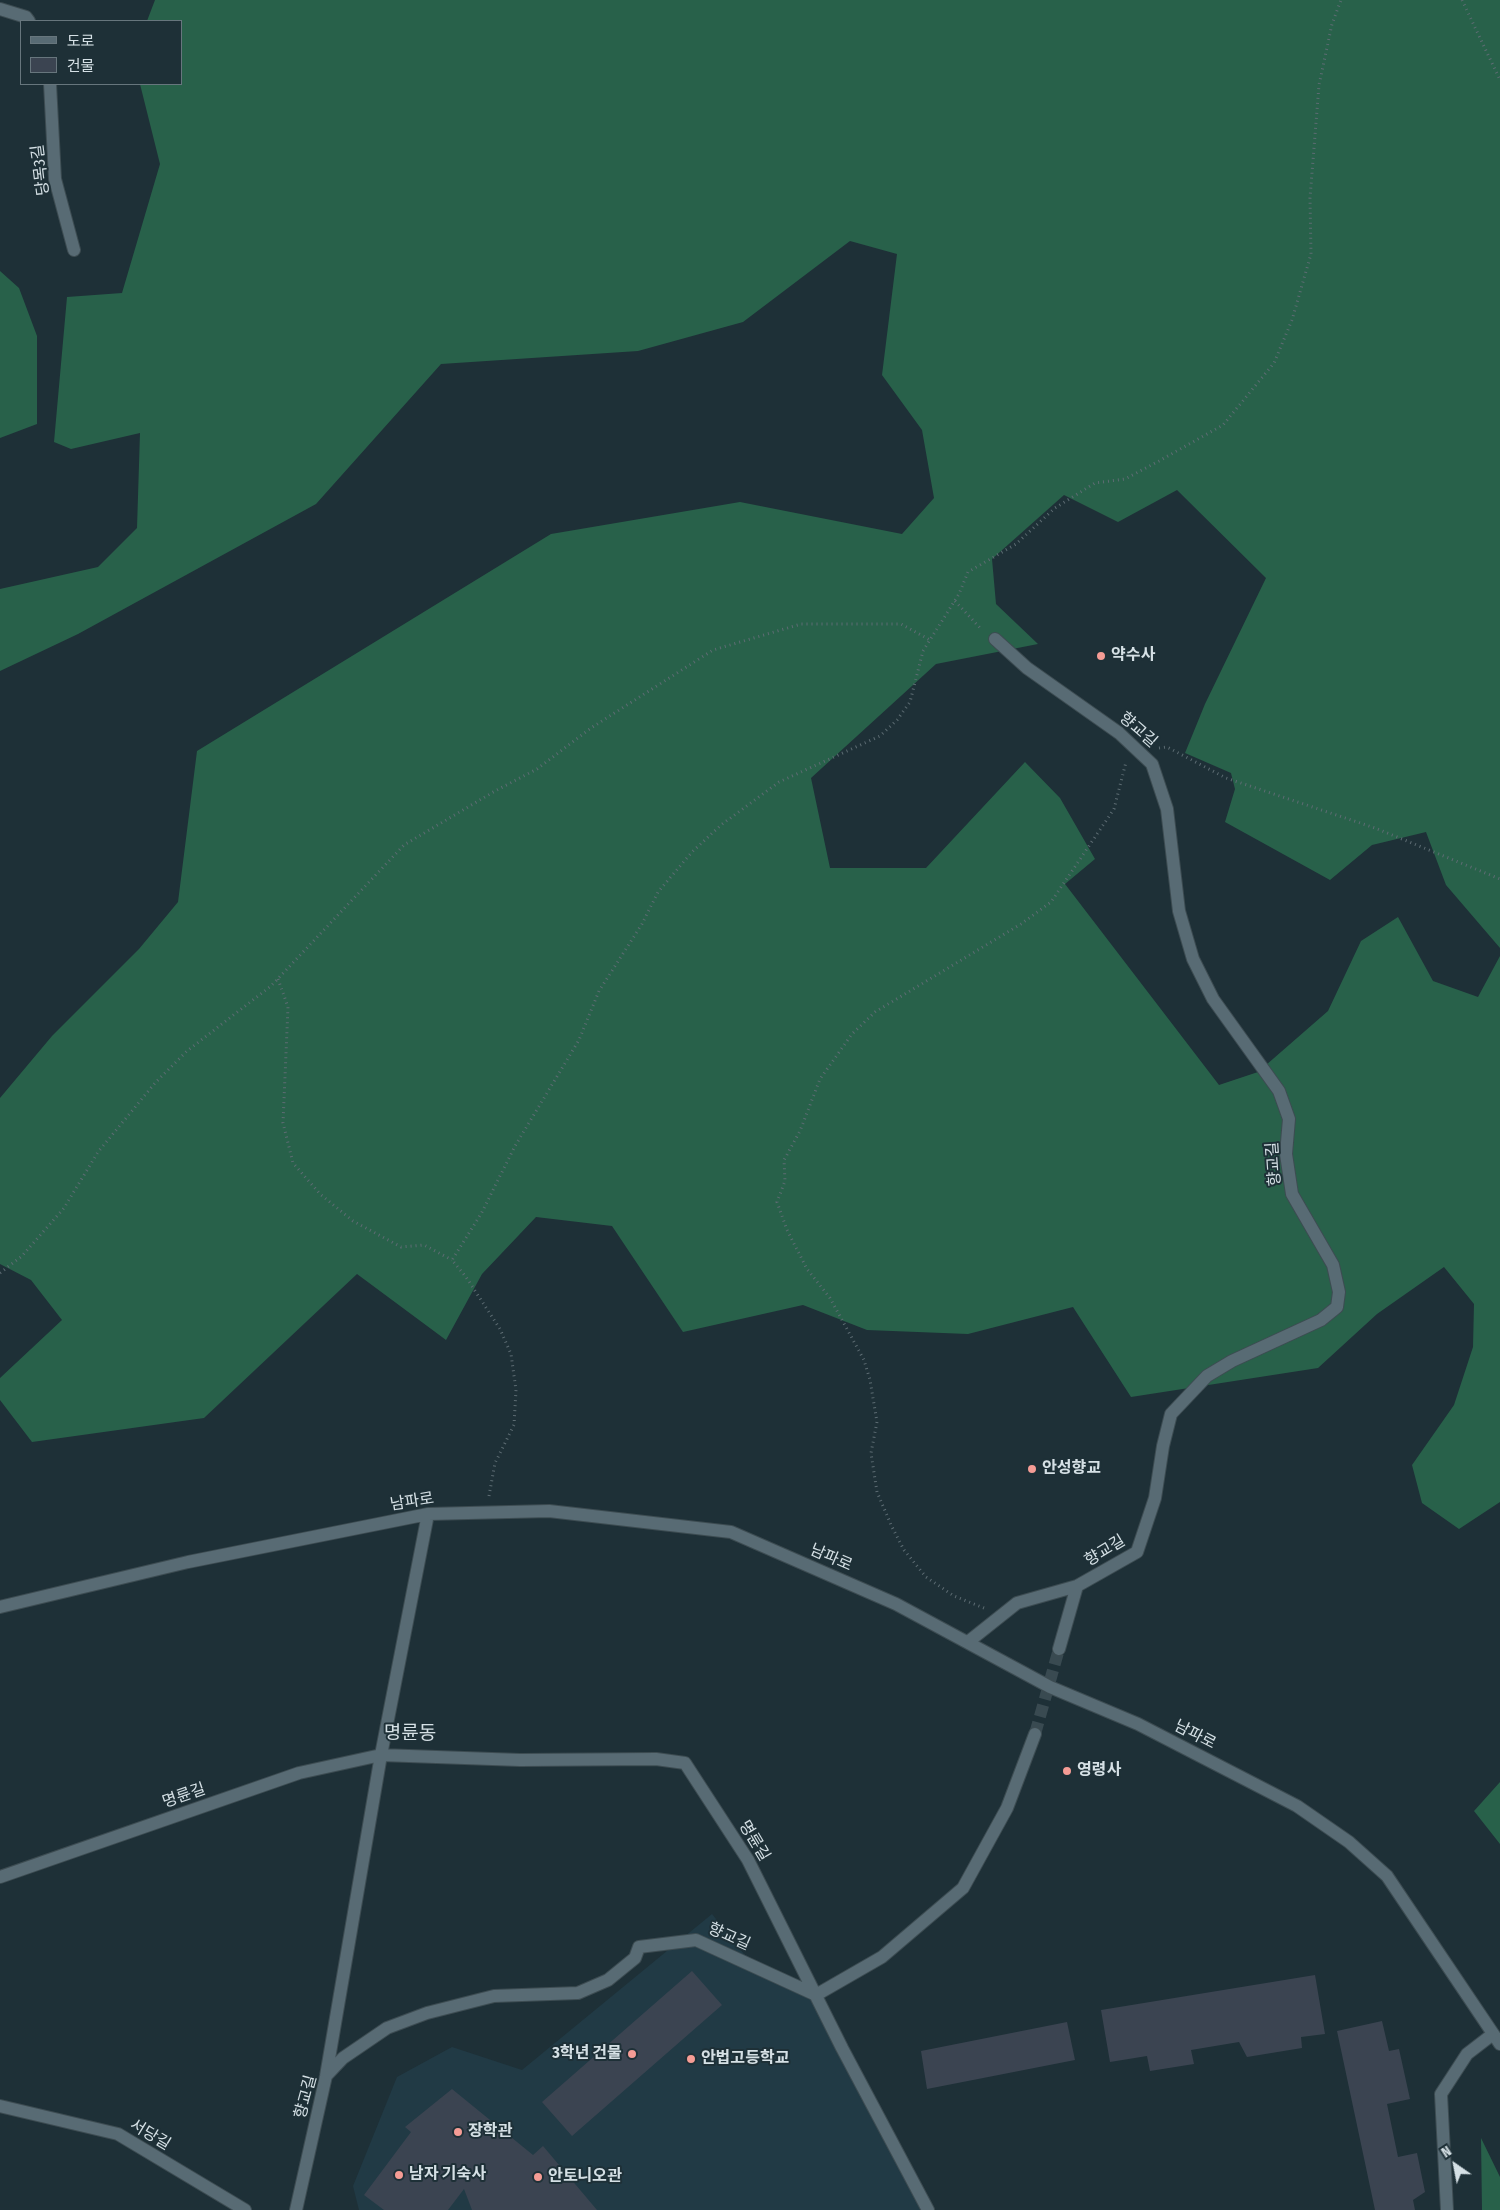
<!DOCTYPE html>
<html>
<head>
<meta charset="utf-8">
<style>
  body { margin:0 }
  #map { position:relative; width:1500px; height:2210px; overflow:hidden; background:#1e3037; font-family:"Fira Sans Condensed","Noto Sans KR",sans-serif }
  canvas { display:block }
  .legend { position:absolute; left:20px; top:20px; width:162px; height:65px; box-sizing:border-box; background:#1e3037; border:1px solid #67767d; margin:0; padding:6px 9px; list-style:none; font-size:15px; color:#d5e0e5 }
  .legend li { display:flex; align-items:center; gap:10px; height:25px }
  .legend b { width:25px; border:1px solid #67767d }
  .north { position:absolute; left:1430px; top:2140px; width:50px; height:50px; -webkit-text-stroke:4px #1e3037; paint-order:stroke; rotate:327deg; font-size:14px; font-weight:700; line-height:20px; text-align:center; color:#d5e0e5 }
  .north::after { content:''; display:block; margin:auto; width:18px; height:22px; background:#d5e0e5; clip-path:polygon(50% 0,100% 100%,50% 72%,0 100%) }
</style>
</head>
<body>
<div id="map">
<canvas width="1500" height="2210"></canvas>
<ul class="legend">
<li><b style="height:6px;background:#586b74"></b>도로</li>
<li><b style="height:14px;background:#3b4451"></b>건물</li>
</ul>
<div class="north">N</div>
</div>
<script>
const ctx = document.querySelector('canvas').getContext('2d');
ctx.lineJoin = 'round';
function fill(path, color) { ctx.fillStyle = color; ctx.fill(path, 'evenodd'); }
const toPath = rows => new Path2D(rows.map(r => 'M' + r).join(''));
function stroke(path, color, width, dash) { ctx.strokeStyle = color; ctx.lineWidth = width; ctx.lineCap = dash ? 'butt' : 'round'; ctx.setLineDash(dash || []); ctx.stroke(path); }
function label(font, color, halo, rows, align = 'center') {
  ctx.font = font + ' "Fira Sans Condensed","Noto Sans KR",sans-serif'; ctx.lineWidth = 4; ctx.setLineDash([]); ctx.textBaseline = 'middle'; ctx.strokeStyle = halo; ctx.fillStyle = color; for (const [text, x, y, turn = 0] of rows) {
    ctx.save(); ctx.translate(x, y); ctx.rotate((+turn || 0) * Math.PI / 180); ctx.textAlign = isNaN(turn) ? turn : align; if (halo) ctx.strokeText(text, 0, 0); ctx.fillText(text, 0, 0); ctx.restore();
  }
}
fill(toPath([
  [712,1914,744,1954,811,1997,929,2210,359,2210,353,2186,397,2077,452,2047,522,2070]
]), '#213a45');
fill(toPath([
  [155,0,1500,0,1500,948,1446,885,1426,832,1372,845,1330,880,1225,822,1235,789,1231,773,1185,753,1205,704,1266,578,1177,490,1118,522,1064,495,992,559,996,604,1038,644,936,664,811,778,830,868,926,868,1025,762,1060,798,1095,859,1065,884,1219,1085,1258,1072,1328,1011,1361,941,1398,917,1433,981,1478,997,1500,956,1500,1502,1459,1529,1422,1503,1412,1465,1454,1405,1473,1347,1474,1304,1444,1267,1377,1314,1318,1368,1131,1397,1073,1307,968,1334,867,1330,803,1305,683,1332,612,1226,536,1217,482,1274,446,1340,357,1274,204,1418,32,1442,0,1400,0,1378,62,1320,31,1280,0,1264,0,1098,52,1036,139,949,178,902,197,751,551,534,740,502,902,534,934,498,922,430,882,375,897,254,850,241,743,322,638,351,441,364,316,504,78,634,0,671,0,589,98,567,137,528,140,433,71,449,54,442,67,297,122,293,160,164,140,84,181,84,181,21,147,21],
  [0,271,19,288,37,336,37,424,0,438],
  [1500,1782,1500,1844,1474,1811],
  [1481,2138,1500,2177,1500,2210,1482,2210]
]), '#28614a');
fill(toPath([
  [692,1971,722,2005,572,2136,542,2102],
  [1315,1975,1325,2034,1301,2037,1302,2048,1247,2057,1239,2042,1191,2050,1194,2064,1150,2071,1147,2056,1110,2062,1101,2010],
  [1382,2021,1389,2051,1399,2049,1410,2099,1387,2104,1398,2157,1417,2153,1425,2192,1413,2200,1415,2210,1375,2210,1337,2031],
  [1067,2022,1075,2060,927,2089,921,2051],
  [452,2089,533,2155,543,2146,597,2210,472,2210,464,2189,448,2210,384,2210,364,2195,411,2132,405,2127]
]), '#3b4451');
stroke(toPath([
  [1035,1734,1059,1649]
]), '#394a51', 12, [12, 6]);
const minor = toPath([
  [0,9,26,17,29,21],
  [50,84,55,179,74,250],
  [995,639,1027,668,1119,733,1152,764,1167,809,1179,911,1193,959,1213,999,1279,1091,1289,1119,1286,1154,1292,1194,1333,1265,1339,1292,1337,1307,1321,1320,1232,1361,1207,1376,1171,1414,1163,1446,1155,1498,1137,1552,1077,1586,1059,1649],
  [0,1607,188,1562,428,1514,549,1511,731,1532,896,1604,1050,1687,1138,1724,1297,1806,1349,1842,1387,1876,1500,2044],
  [968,1642,1017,1603,1077,1586],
  [0,1877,299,1773,381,1755,520,1760,656,1759,685,1763,748,1860,842,2048,928,2210],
  [816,1995,882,1957,963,1888,1007,1808,1035,1734],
  [326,2076,343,2058,387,2028,427,2013,494,1996,578,1993,608,1980,635,1958,639,1947,696,1940,816,1995],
  [0,2106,118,2134,245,2210],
  [296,2210,326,2076,381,1755,428,1514],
  [1447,2210,1441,2094,1467,2054,1493,2034]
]);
stroke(minor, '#3d4c52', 14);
stroke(toPath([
  [1462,0,1500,80],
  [955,601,982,630],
  [1159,748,1167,747,1226,778,1375,828,1500,879],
  [278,979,288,1007,283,1123,293,1163,320,1194,353,1221,401,1247,424,1245,452,1260],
  [0,1273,22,1256,64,1208,98,1152,155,1083,187,1051,271,986,404,845,495,791,537,769,591,728,713,650,801,624,901,624,930,640],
  [489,1496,495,1463,514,1425,516,1390,511,1354,500,1329,466,1277,452,1260,481,1214,515,1146,579,1040,599,991,642,924,658,892,692,852,721,825,779,782,880,736,897,720,910,702,923,651,959,594,968,572,1016,544,1055,508,1095,483,1125,479,1159,461,1223,425,1274,363,1292,320,1311,254,1310,198,1319,85,1332,24,1341,0],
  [984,1608,954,1596,926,1577,904,1550,892,1527,877,1492,871,1453,877,1422,870,1380,864,1360,830,1298,807,1269,787,1230,777,1202,785,1181,784,1160,800,1131,820,1079,852,1034,875,1012,1021,924,1051,902,1114,809,1126,762]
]), '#5d6c73', 3, [1, 4]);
stroke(minor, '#586b74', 12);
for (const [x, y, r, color] of [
  [1101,656,5,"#f59c95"],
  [1032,1469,5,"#f59c95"],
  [1067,1771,5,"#f59c95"],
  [632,2054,5,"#f59c95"],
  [691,2059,5,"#f59c95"],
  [458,2132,5,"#f59c95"],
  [399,2175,5,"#f59c95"],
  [538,2177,5,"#f59c95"]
]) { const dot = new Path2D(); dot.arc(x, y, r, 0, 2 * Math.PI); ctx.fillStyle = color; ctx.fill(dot); stroke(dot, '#1e3037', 2); }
label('16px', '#d5e0e5', '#1e3037', [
  ["당목3길",41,170,-97],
  ["향교길",1138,730,41],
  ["향교길",1274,1164,-94],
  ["남파로",412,1502,-9],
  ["향교길",1105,1551,-31],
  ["남파로",831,1558,23],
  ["남파로",1195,1735,27],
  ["명륜길",184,1796,-19],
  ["명륜길",754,1841,59],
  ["향교길",729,1937,24],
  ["향교길",306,2097,-75],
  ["서당길",150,2135,31]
]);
label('bold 16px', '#d5e0e5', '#1e3037', [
  ["약수사",1111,656],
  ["안성향교",1042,1469],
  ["영령사",1077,1771],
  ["3학년 건물",622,2054,"right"],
  ["안법고등학교",701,2059],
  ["장학관",468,2132],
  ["남자 기숙사",409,2175],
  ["안토니오관",548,2177]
], 'left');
label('19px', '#d5e0e5', '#1e3037', [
  ["명륜동",410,1734]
]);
</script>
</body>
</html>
